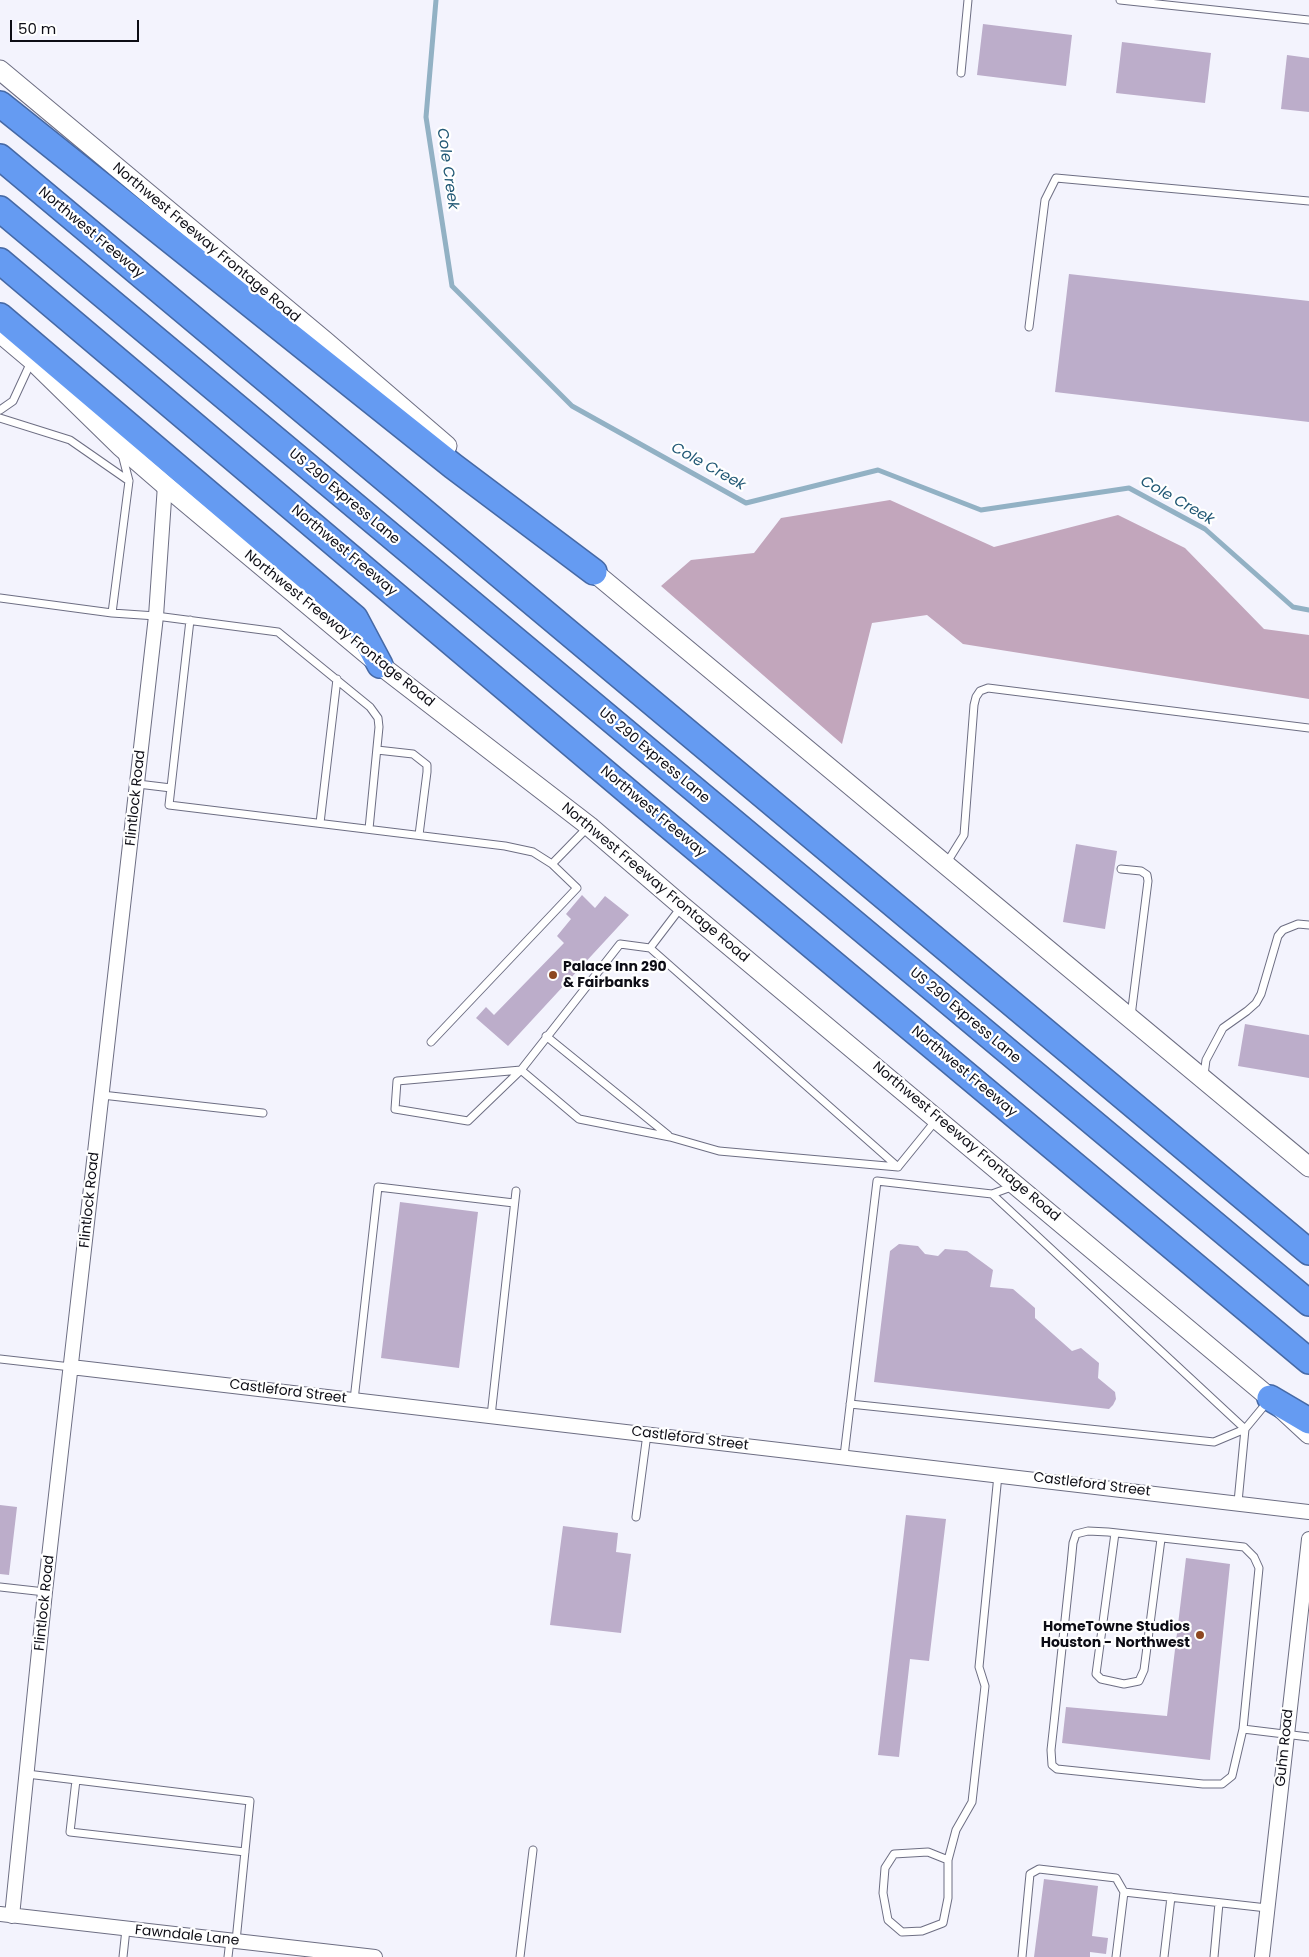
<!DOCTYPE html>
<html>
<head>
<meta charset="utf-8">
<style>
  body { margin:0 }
  #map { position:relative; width:1309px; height:1957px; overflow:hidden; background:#f3f3fd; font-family:Poppins,sans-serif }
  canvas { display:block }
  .scale { position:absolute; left:10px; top:20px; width:129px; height:22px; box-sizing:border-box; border:2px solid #0d0d15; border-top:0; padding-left:6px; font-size:15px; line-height:18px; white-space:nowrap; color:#0d0d15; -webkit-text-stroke:4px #fff; paint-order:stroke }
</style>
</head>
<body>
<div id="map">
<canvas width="1309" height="1957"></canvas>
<div class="scale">50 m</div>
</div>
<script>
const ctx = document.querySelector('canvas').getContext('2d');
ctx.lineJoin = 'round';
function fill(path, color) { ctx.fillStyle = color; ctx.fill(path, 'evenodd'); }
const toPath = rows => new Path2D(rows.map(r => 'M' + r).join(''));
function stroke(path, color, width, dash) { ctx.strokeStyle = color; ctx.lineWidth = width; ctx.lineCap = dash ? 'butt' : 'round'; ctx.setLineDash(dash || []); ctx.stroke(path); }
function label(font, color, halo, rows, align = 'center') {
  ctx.font = font + ' Poppins,sans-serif'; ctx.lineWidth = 4.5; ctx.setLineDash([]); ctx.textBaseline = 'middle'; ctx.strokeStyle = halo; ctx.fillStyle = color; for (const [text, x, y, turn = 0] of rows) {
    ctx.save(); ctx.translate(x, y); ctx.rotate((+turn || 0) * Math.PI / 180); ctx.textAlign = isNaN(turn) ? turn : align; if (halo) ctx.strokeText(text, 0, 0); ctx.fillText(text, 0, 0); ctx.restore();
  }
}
fill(toPath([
  [890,500,994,547,1118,515,1185,548,1264,629,1309,635,1309,699,963,644,927,615,872,623,842,744,661,586,691,560,754,553,781,518]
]), '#c2a6bc');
stroke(toPath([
  [436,0,426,117,452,286,572,406,746,503,878,470,981,510,1129,488,1205,529,1293,607,1309,610]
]), '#92b1c4', 5);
fill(toPath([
  [983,24,1072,35,1066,86,977,75],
  [1122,42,1211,53,1205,103,1116,93],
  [1287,55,1309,58,1309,112,1281,109],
  [1069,274,1309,301,1309,422,1055,392],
  [1076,844,1117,851,1105,929,1063,922],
  [582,895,595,908,605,896,629,915,508,1046,476,1018,486,1007,494,1015,564,943,557,936,571,919,566,914],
  [1245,1024,1309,1035,1309,1078,1238,1066],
  [400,1202,478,1212,459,1368,381,1358],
  [899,1244,918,1246,925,1254,938,1256,945,1249,967,1251,993,1270,990,1287,1013,1289,1035,1308,1035,1318,1072,1351,1081,1348,1099,1363,1098,1378,1115,1392,1116,1399,1113,1405,1109,1409,874,1382,890,1251],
  [0,1505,17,1507,9,1575,0,1574],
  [906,1515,946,1519,929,1661,910,1659,899,1757,878,1755],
  [563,1526,618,1533,616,1552,631,1554,621,1633,550,1625],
  [1186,1558,1230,1564,1210,1760,1062,1743,1066,1707,1167,1716],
  [1044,1879,1098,1886,1092,1936,1108,1938,1106,1954,1090,1952,1090,1957,1034,1957]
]), '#bcadca');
const service = toPath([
  [1120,0,1309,20],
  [961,73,968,0],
  [1029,327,1045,200,1056,178,1309,201],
  [0,410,13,401,31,362],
  [0,418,70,440,129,481],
  [0,598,112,613,156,616,278,632,370,707,378,718,379,727,369,829],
  [112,613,129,481,122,454],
  [190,620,169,805,505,846,533,852,552,864,577,888,431,1042],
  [377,750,413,754,427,765,427,772,419,835],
  [138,784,171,788],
  [320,823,337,679],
  [552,864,588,827],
  [946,864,964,835,974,705,976,697,980,691,988,688,1309,728],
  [1121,869,1141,871,1147,875,1148,881,1131,1016],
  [682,906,650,948,898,1167,937,1119],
  [650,948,620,944,521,1070,397,1081,395,1109,468,1121,521,1070,579,1119,670,1137,719,1151,898,1167],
  [546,1036,668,1135],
  [1204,1075,1206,1060,1223,1028,1247,1011,1256,1003,1261,994,1278,936,1283,930,1298,924,1309,925],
  [102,1095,263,1113],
  [992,1194,1014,1186],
  [0,1359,71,1367],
  [354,1400,378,1187,514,1203],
  [850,1404,1214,1442,1245,1429,1269,1400],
  [491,1416,516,1191],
  [844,1456,877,1181,992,1194,1245,1429,1238,1502],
  [636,1517,647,1434],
  [1115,1533,1096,1674,1101,1679,1124,1684,1139,1681,1144,1670,1161,1539],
  [0,1587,45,1592],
  [1243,1729,1232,1776,1222,1784,1203,1784,1057,1769,1052,1765,1051,1750,1054,1723,1071,1564,1073,1543,1076,1534,1088,1531,1108,1532,1244,1547,1254,1557,1259,1568,1243,1729,1309,1737],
  [27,1774,250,1801,236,1941],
  [76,1780,70,1832,245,1852],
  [948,1860,948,1898,943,1923,922,1931,902,1932,888,1920,883,1893,885,1868,894,1854,928,1852,948,1860,956,1830,972,1802,985,1686,979,1667,998,1475],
  [123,1957,126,1929],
  [228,1957,230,1940],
  [520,1957,533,1850],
  [1022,1957,1030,1874,1039,1869,1116,1878,1124,1892],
  [1116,1957,1124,1892,1267,1908],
  [1164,1957,1171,1897],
  [1214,1957,1219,1903]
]);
const minor = toPath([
  [71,1367,1309,1512],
  [0,1914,375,1957],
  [12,1916,45,1592,156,616,165,485],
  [1262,1957,1309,1539]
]);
const secondary = toPath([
  [0,70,325,341,447,446],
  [0,333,32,360,120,446,165,485,380,665,589,826,682,906,1270,1398,1309,1434],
  [583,563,1309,1167]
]);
const motorway = toPath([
  [0,104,453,466,594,572],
  [0,157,1309,1252],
  [0,209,1309,1303],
  [0,261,645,806,1309,1361],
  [0,316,355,618,380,665],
  [1270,1398,1309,1421]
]);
stroke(service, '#6d6e83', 9);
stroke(minor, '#6d6e83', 16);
stroke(secondary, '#6d6e83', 21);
stroke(motorway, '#4669a5', 28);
stroke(service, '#fff', 7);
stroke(minor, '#fff', 14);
stroke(secondary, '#fff', 19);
stroke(motorway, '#659bf2', 25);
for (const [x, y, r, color] of [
  [553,975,5,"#8d4720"],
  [1200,1635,5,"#8d4720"]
]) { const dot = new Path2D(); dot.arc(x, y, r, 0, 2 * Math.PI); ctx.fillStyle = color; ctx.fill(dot); stroke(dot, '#fff', 2); }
label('14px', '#0d0d15', '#fff', [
  ["Northwest Freeway",91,233,40],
  ["Northwest Freeway Frontage Road",206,243,40],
  ["US 290 Express Lane",344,497,40],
  ["Northwest Freeway",344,551,40],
  ["Northwest Freeway Frontage Road",339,629,39],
  ["US 290 Express Lane",654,756,40],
  ["Flintlock Road",136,798,-84],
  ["Northwest Freeway",653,812,40],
  ["Northwest Freeway Frontage Road",655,883,40],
  ["US 290 Express Lane",965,1016,40],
  ["Northwest Freeway",964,1072,40],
  ["Northwest Freeway Frontage Road",966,1142,40],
  ["Flintlock Road",90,1200,-84],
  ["Castleford Street",288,1392,7],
  ["Castleford Street",690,1439,7],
  ["Castleford Street",1092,1485,7],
  ["Flintlock Road",45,1603,-84],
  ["Guhn Road",1285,1748,-84],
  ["Fawndale Lane",187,1936,6]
]);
label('bold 14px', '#0d0d15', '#fff', [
  ["Palace Inn 290",563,967],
  ["& Fairbanks",563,983],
  ["HomeTowne Studios",1190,1627,"right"],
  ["Houston - Northwest",1190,1643,"right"]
], 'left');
label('italic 15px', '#215875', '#fff', [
  ["Cole Creek",447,169,82],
  ["Cole Creek",708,467,29],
  ["Cole Creek",1177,501,30]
]);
</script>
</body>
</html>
